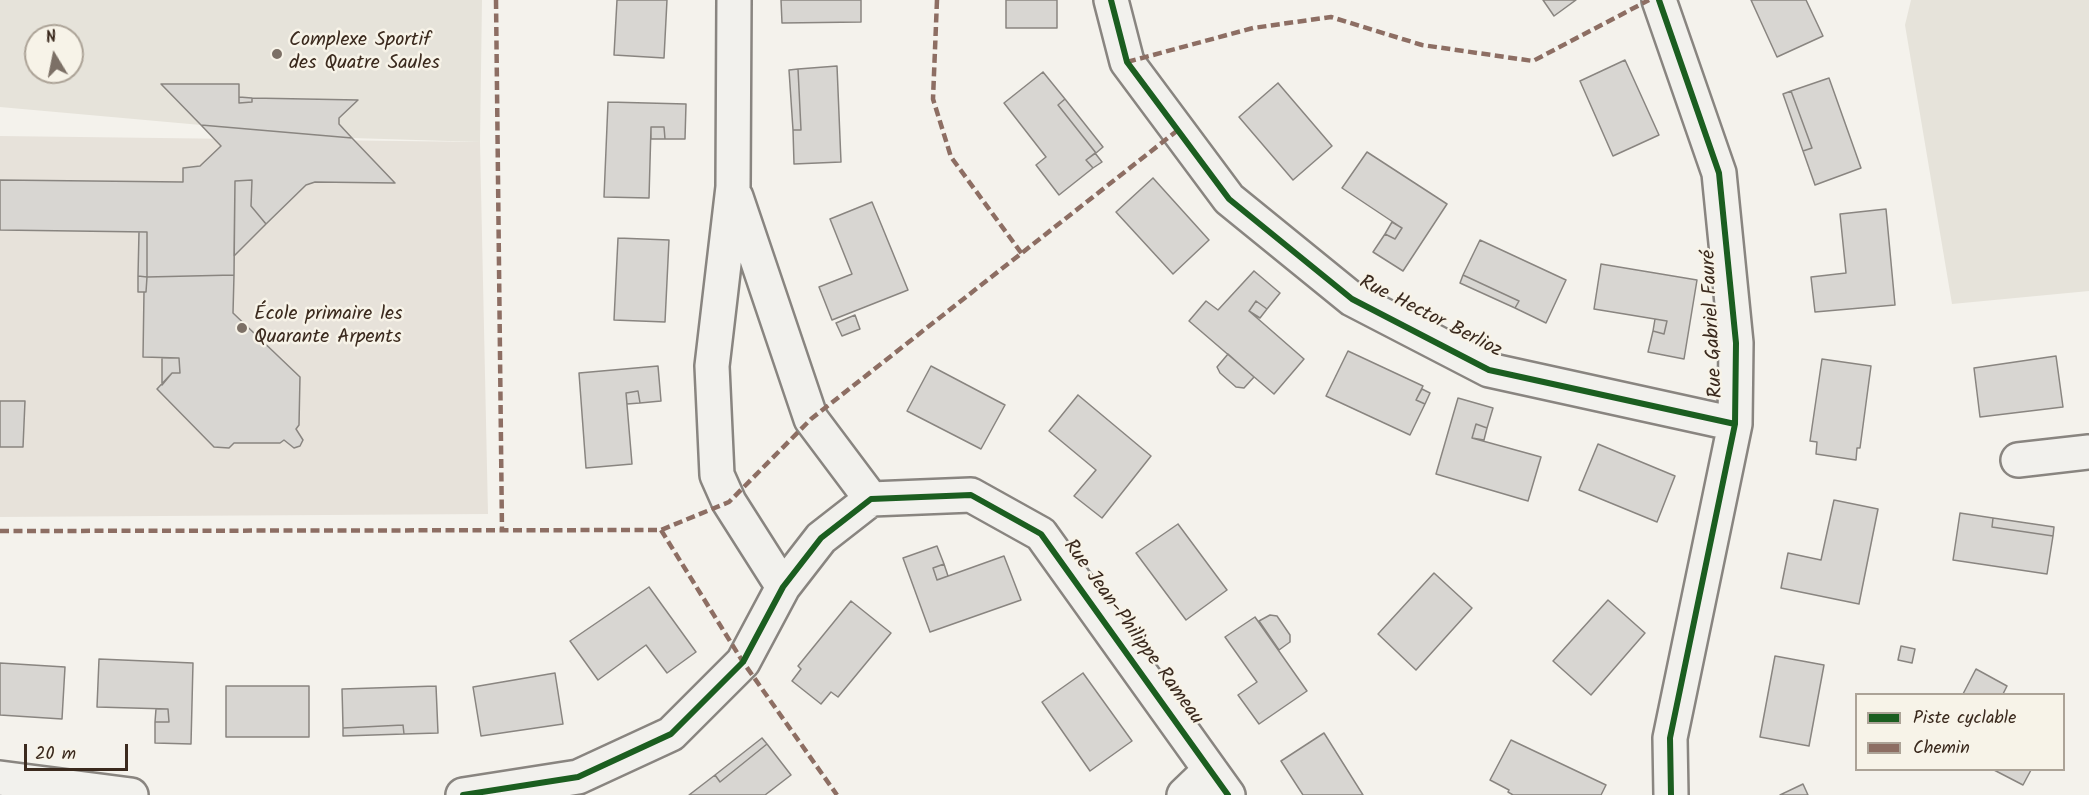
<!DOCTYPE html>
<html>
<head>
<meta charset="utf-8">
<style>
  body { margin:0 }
  #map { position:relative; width:2089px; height:795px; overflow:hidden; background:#f4f2ec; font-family:Kalam,sans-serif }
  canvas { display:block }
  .legend { position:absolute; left:1855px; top:693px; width:210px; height:78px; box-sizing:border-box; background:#f7f3e8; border:2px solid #aca397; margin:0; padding:8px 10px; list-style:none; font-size:18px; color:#3b2a1e }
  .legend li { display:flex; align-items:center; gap:12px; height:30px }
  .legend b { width:30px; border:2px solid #aca397 }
  .north { position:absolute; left:24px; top:24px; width:60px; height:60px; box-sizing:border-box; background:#f7f3e8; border:2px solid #aca397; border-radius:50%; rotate:350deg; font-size:16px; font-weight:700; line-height:24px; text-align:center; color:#3b2a1e }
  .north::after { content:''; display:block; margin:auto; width:21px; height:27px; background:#7c7066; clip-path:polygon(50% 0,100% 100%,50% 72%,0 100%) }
  .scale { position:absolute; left:24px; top:744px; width:104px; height:27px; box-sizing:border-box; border:3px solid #3b2a1e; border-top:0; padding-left:8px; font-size:18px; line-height:21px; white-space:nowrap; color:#3b2a1e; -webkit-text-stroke:4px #f7f3e8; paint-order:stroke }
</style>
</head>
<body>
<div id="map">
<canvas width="2089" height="795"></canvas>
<ul class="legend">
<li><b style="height:8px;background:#1b5e20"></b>Piste cyclable</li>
<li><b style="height:8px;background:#8d6e63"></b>Chemin</li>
</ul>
<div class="north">N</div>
<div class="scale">20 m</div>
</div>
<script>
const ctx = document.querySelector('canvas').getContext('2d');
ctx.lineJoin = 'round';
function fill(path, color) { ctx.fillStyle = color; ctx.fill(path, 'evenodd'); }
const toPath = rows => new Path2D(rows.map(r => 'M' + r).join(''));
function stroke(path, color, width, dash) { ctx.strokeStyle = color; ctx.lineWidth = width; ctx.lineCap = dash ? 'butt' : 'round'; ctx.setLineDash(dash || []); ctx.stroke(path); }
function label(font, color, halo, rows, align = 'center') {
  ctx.font = font + ' Kalam,sans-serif'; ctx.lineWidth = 5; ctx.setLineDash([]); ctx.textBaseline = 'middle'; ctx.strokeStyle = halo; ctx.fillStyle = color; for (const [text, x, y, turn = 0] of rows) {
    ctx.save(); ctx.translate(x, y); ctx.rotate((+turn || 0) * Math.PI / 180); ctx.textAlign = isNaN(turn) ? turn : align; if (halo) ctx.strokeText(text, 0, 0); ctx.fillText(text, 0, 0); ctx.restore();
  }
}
fill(toPath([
  [0,136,480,142,488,514,0,517]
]), '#e7e2da');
fill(toPath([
  [0,0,482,0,480,142,352,138,339,124,339,118,357,100,239,97,239,84,161,84,201,125,0,107],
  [36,36,72,36,72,72,36,72],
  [1911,0,2089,0,2089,291,1952,304,1905,25]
]), '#e6e3da');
const building = toPath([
  [617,0,667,0,664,58,614,55,617,0],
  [781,0,861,0,861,22,782,23,781,0],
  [1006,0,1057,0,1057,28,1006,28,1006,0],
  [1543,0,1576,0,1554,16,1543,0],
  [1751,0,1806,0,1823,36,1777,57,1751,0],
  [1625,60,1659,135,1613,156,1580,81,1625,60],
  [837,66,841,162,794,164,793,130,801,130,798,69,837,66],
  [798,69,801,130,793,130,789,70,798,69],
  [1043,72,1065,99,1058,105,1096,153,1086,160,1093,168,1059,195,1036,165,1046,157,1004,103,1043,72],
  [1829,78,1861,168,1815,185,1803,151,1812,148,1791,91,1829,78],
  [1278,83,1332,146,1293,180,1239,117,1278,83],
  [161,84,239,84,239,103,252,102,252,98,358,100,339,118,339,124,352,138,201,125,161,84],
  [1791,91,1812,148,1803,151,1783,94,1791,91],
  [239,97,252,98,252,102,239,103,239,97],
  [1065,99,1103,147,1096,153,1058,105,1065,99],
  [608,102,686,104,685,139,665,139,664,127,651,127,649,198,604,197,608,102],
  [201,125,352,138,395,183,315,182,306,185,266,224,251,206,252,180,235,181,234,275,147,277,147,232,0,230,0,180,183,182,183,168,200,166,221,146,201,125],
  [651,127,664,127,665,139,651,139,651,127],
  [1367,152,1447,204,1403,271,1373,252,1385,234,1395,239,1402,228,1342,188,1367,152],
  [1095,153,1102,162,1093,168,1086,160,1095,153],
  [1153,178,1209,240,1173,274,1116,212,1153,178],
  [252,180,251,206,266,224,234,256,235,181,252,180],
  [872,202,908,290,832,320,819,287,852,274,830,219,872,202],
  [1886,209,1895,305,1815,312,1811,277,1846,273,1840,214,1886,209],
  [1392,222,1402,228,1395,239,1385,234,1392,222],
  [139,232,147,232,147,277,138,276,139,232],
  [618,238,669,240,665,322,614,320,618,238],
  [1480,240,1566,280,1546,323,1515,308,1519,301,1463,275,1480,240],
  [1601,264,1697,280,1684,359,1648,352,1653,331,1664,334,1667,321,1594,309,1601,264],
  [1254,271,1280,293,1267,309,1256,301,1249,311,1304,359,1274,394,1189,321,1206,301,1218,310,1254,271],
  [234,275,233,313,300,377,299,425,296,429,303,440,300,446,294,448,284,440,280,443,234,443,229,448,214,447,157,389,172,373,180,373,179,358,143,357,144,292,146,292,147,277,234,275],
  [1463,275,1519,301,1515,308,1460,283,1463,275],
  [138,276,147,277,146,292,138,292,138,276],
  [1256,301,1267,309,1260,318,1249,311,1256,301],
  [855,315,860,329,842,336,836,323,855,315],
  [1655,319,1667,321,1664,334,1653,331,1655,319],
  [1348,351,1423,386,1416,400,1425,404,1410,435,1326,396,1348,351],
  [1228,354,1254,377,1244,388,1236,387,1220,373,1217,367,1228,354],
  [2056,356,2063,407,1980,417,1974,368,2056,356],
  [162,358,179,358,180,373,172,373,162,385,162,358],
  [1822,359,1871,366,1860,448,1857,448,1856,460,1816,454,1817,442,1810,441,1822,359],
  [658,366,661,401,640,403,638,391,626,393,632,464,586,468,579,373,658,366],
  [931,366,1005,405,981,449,907,411,931,366],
  [1422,389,1430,393,1425,404,1416,400,1422,389],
  [638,391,640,403,627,404,626,393,638,391],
  [1078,395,1151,456,1102,518,1074,496,1096,470,1049,431,1078,395],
  [1458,398,1493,408,1487,428,1476,424,1472,438,1541,457,1528,501,1436,474,1458,398],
  [0,401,25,401,23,447,0,447,0,401],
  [1476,424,1487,428,1484,440,1472,438,1476,424],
  [1598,444,1675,476,1657,522,1579,490,1598,444],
  [1834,500,1878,509,1859,604,1781,588,1788,553,1821,560,1834,500],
  [1960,513,1993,518,1992,527,2053,536,2047,574,1953,560,1960,513],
  [1993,518,2054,527,2053,536,1992,527,1993,518],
  [1178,524,1227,590,1186,620,1136,553,1178,524],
  [937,546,944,564,933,568,937,580,1004,556,1021,600,930,632,903,558,937,546],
  [944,564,948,576,937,580,933,568,944,564],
  [1434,573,1472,608,1416,670,1378,634,1434,573],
  [649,587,696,652,667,673,646,645,598,680,570,641,649,587],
  [1608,600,1645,633,1591,695,1553,661,1608,600],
  [851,601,891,633,838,697,831,692,821,704,792,681,801,669,798,666,851,601],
  [1270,615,1277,616,1290,635,1290,642,1279,650,1259,621,1270,615],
  [1255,617,1307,691,1259,724,1238,695,1257,682,1225,637,1255,617],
  [1901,646,1915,649,1912,663,1898,660,1901,646],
  [1775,656,1824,665,1809,746,1760,737,1775,656],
  [99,659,193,663,191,744,155,743,155,722,169,722,168,709,97,707,99,659],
  [0,663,65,667,62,719,0,715,0,663],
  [1976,669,2007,686,2003,694,1963,694,1976,669],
  [555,673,563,724,481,736,473,687,555,673],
  [1083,673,1132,741,1090,771,1042,702,1083,673],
  [226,686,309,686,309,737,226,737,226,686],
  [436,686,438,733,404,734,403,725,343,728,342,689,436,686],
  [156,709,168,709,169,722,155,722,156,709],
  [403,725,404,734,343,736,343,728,403,725],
  [1324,733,1363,795,1303,795,1281,761,1324,733],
  [762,738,767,744,720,782,715,775,762,738],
  [1511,740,1606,785,1601,795,1513,795,1508,792,1509,790,1490,780,1511,740],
  [767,744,791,775,765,795,689,795,715,775,720,782,767,744],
  [1994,770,2031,770,2023,785,1994,770],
  [1803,784,1808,795,1780,795,1803,784]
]);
fill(building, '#d8d6d2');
stroke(building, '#898580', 1.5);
const street = toPath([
  [734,0,733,187,712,366,717,475,729,502,783,587],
  [1111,0,1127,62,1229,199,1352,299,1489,370,1735,424],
  [1659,0,1719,173,1736,343,1735,424,1670,738,1671,795],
  [736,197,811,419,871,499],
  [2018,460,2089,452],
  [0,778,131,795],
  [463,795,578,777,671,734,743,662,783,587,821,538,871,499,971,495,1041,534,1228,795],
  [1184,795,1210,770]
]);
stroke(street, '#898580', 38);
stroke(street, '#f2f1ed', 33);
stroke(toPath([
  [496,0,502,531],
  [937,0,933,99,951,157,1022,254],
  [1127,62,1253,28,1331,17,1422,45,1533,61,1649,0],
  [661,530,743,662,837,795],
  [0,531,661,530,729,502,811,419,1178,130]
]), '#8d6e63', 4.5, [9, 4.5]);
stroke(toPath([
  [1111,0,1127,62,1229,199,1352,299,1489,370,1735,424],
  [1659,0,1719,173,1736,343,1735,424,1670,738,1671,795],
  [463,795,578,777,671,734,743,662,783,587,821,538,871,499,971,495,1041,534,1228,795]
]), '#1b5e20', 6);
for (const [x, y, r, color] of [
  [277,54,6,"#7c7066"],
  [242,328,6,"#7c7066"]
]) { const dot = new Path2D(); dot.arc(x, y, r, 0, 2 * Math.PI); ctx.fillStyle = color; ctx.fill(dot); stroke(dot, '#f7f3e8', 2); }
label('20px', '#3b2a1e', '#f7f3e8', [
  ["Complexe Sportif",289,42],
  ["des Quatre Saules",289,65],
  ["École primaire les",254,316],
  ["Quarante Arpents",254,339]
], 'left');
label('20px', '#3b2a1e', '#f7f3e8', [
  ["Rue Hector Berlioz",1430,318,27],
  ["Rue Gabriel Fauré",1714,324,-93],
  ["Rue Jean-Philippe Rameau",1132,633,54]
]);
</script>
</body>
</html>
